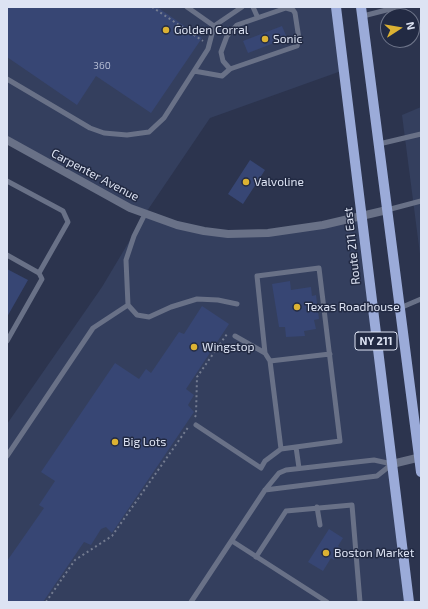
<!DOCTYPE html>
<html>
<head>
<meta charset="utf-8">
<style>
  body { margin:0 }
  #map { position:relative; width:428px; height:609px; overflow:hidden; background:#2c344e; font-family:"Exo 2",sans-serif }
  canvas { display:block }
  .frame { position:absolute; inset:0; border:8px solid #dde3f3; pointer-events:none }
  .north { position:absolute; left:380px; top:8px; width:40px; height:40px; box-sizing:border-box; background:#222a43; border:1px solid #6d7489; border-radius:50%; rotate:78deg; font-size:11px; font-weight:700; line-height:16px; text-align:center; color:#dde3f3 }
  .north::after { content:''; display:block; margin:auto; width:14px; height:18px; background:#dcb233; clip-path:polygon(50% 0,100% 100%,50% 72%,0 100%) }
</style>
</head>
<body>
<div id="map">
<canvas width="428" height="609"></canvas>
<div class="frame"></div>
<div class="north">N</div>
</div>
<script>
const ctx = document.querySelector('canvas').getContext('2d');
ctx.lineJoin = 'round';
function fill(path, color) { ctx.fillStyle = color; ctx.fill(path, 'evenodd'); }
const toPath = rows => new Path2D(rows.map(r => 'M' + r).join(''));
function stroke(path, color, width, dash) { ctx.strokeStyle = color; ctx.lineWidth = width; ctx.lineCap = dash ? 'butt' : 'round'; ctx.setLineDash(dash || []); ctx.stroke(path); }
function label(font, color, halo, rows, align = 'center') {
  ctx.font = font + ' "Exo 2",sans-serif'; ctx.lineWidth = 3; ctx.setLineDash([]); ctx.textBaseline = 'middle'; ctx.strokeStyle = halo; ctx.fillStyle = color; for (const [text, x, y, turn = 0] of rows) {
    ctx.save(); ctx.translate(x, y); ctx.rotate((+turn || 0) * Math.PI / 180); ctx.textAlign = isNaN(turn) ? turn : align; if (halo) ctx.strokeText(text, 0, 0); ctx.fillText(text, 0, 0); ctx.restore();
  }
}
fill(toPath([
  [7,7,336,7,344,70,210,118,145,214,190,229,268,233,361,217,409,602,7,602,7,424,102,287,145,215,7,138],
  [421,107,421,262,402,115]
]), '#343f5e');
fill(toPath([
  [7,7,157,7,202,38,151,113,96,76,77,105,7,57],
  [282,26,287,38,248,53,243,41],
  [250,160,265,170,243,204,228,194],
  [7,269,28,280,7,317],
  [290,281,291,290,311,287,312,296,316,295,319,319,314,320,316,329,304,331,305,336,286,337,285,327,279,327,272,284],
  [202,306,229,324,186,389,194,395,188,405,194,412,112,533,106,527,101,529,91,545,84,542,43,602,7,602,7,561,44,508,39,505,55,481,41,472,115,363,139,379,146,369,151,373,179,332,184,334],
  [329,529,343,538,338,546,341,548,334,560,331,558,323,571,308,562]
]), '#374674');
stroke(toPath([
  [152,7,203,41],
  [195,417,196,415,197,377,227,334],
  [46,602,75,560,112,536,189,426]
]), '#747c91', 2, [2, 3]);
stroke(toPath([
  [187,7,214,26],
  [253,7,257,16],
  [363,16,398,7],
  [194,71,222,76,230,69,297,46,299,39,295,13,293,10,286,8,237,25,227,36,221,52,223,61,230,69],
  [7,79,90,128,104,133,127,135,149,132,164,118,208,49,214,26,242,7],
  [379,144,421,134],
  [7,181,63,211,68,222,39,273,7,255],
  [387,210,421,201],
  [128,305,137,315,149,317,171,307,197,299,218,300,237,304],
  [400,308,421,299],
  [235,336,265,353,270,361,281,449,340,441,319,268,257,276,265,353],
  [7,341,42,279,39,273],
  [270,361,330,354],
  [196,425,261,468,265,461,281,449],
  [296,447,299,468],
  [7,456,93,328,128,305,126,260,134,236,145,214],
  [265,490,377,476,392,464],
  [317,507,320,525],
  [232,541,327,602],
  [256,557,286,511,352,505,360,602],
  [191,602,265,490,279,473,286,470,374,460,392,464]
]), '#697187', 5);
stroke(toPath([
  [7,140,130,208,177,225,204,231,228,234,268,233,323,225,387,210],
  [392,464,421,457]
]), '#697187', 8);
stroke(toPath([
  [336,7,409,602],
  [361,7,421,472]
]), '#9babd9', 10);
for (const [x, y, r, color] of [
  [166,30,4,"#dcb233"],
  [265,39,4,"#dcb233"],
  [246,182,4,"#dcb233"],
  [297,307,4,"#dcb233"],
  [194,347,4,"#dcb233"],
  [115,442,4,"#dcb233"],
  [326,553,4,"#dcb233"]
]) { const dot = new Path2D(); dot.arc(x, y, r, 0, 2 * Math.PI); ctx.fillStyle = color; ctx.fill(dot); stroke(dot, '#222a43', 1.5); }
label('10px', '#b4bcd3', null, [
  ["360",102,66]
]);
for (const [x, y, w] of [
  [376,341,42]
]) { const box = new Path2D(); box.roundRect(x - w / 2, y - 9, w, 18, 3); ctx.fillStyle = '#222a43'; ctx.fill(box); stroke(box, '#dde3f3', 1); }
label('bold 11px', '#dde3f3', null, [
  ["NY 211",376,341]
]);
label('12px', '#dde3f3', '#222a43', [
  ["Golden Corral",174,30],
  ["Sonic",273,39],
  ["Valvoline",254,182],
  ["Texas Roadhouse",305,307],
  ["Wingstop",202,347],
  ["Big Lots",123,442],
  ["Boston Market",334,553]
], 'left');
label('12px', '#dde3f3', '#222a43', [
  ["Carpenter Avenue",95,175,28],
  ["Route 211 East",352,246,-96]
]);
</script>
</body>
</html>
